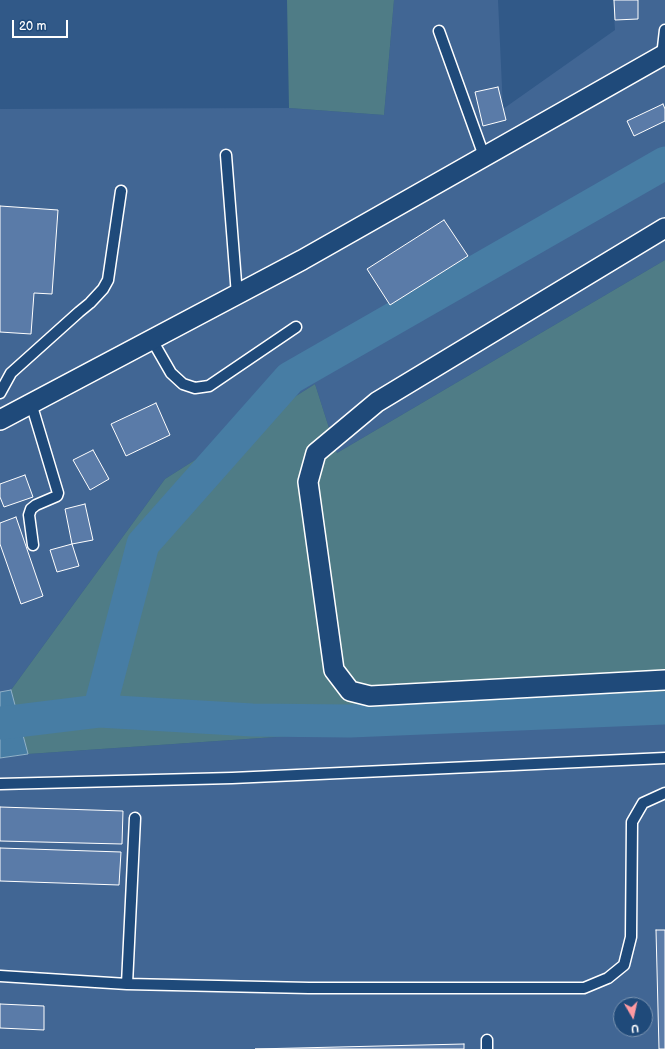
<!DOCTYPE html>
<html>
<head>
<meta charset="utf-8">
<style>
  body { margin:0 }
  #map { position:relative; width:665px; height:1049px; overflow:hidden; background:#315988; font-family:"Balsamiq Sans",sans-serif }
  canvas { display:block }
  .north { position:absolute; left:613px; top:997px; width:40px; height:40px; box-sizing:border-box; background:#1f4a7a; border:1px solid #7992af; border-radius:50%; rotate:171deg; font-size:11px; font-weight:700; line-height:16px; text-align:center; color:#fff }
  .north::after { content:''; display:block; margin:auto; width:14px; height:18px; background:#ff9aa2; clip-path:polygon(50% 0,100% 100%,50% 72%,0 100%) }
  .scale { position:absolute; left:12px; top:20px; width:56px; height:18px; box-sizing:border-box; border:2px solid #fff; border-top:0; padding-left:5px; font-size:12px; line-height:14px; white-space:nowrap; color:#fff; -webkit-text-stroke:3px #1f4a7a; paint-order:stroke }
</style>
</head>
<body>
<div id="map">
<canvas width="665" height="1049"></canvas>
<div class="north">U</div>
<div class="scale">20 m</div>
</div>
<script>
const ctx = document.querySelector('canvas').getContext('2d');
ctx.lineJoin = 'round';
function fill(path, color) { ctx.fillStyle = color; ctx.fill(path, 'evenodd'); }
const toPath = rows => new Path2D(rows.map(r => 'M' + r).join(''));
function stroke(path, color, width, dash) { ctx.strokeStyle = color; ctx.lineWidth = width; ctx.lineCap = dash ? 'butt' : 'round'; ctx.setLineDash(dash || []); ctx.stroke(path); }
fill(toPath([
  [394,0,498,0,503,109,615,30,613,0,665,0,665,260,337,453,315,384,165,479,11,690,0,692,0,109,289,108,384,115],
  [665,716,665,1049,0,1049,0,758,28,754,363,731],
  [621,1005,645,1005,645,1029,621,1029]
]), '#416694');
fill(toPath([
  [287,0,394,0,384,115,289,108],
  [665,260,665,716,363,731,28,754,11,690,165,479,315,384,337,453]
]), '#4f7c86');
const water = toPath([
  [11,690,28,754,0,758,0,692,11,690]
]);
fill(water, '#477da4');
stroke(water, '#91b1c8', 1);
stroke(toPath([
  [99,711,143,544,290,378,665,163],
  [0,723,99,711,252,720,350,721,665,708]
]), '#477da4', 33);
const building = toPath([
  [614,0,638,0,638,19,615,20,614,0],
  [498,87,506,120,483,126,475,92,498,87],
  [663,104,665,109,665,121,634,136,627,121,663,104],
  [0,206,58,210,52,294,34,293,31,334,0,332,0,206],
  [444,220,468,256,390,305,367,269,444,220],
  [156,403,170,435,126,456,111,424,156,403],
  [93,450,109,479,90,490,73,460,93,450],
  [25,475,33,497,4,507,0,497,0,484,25,475],
  [85,504,93,540,72,544,65,509,85,504],
  [16,517,43,596,21,604,0,544,0,523,16,517],
  [72,544,79,566,57,572,50,550,72,544],
  [0,807,123,811,122,844,0,841,0,807],
  [0,848,121,852,119,885,0,881,0,848],
  [656,930,665,930,665,1049,659,1049,656,930],
  [0,1004,44,1006,44,1030,0,1028,0,1004],
  [464,1044,464,1049,255,1049,464,1044]
]);
fill(building, '#5a7ba8');
stroke(building, '#fff', 1);
const service = toPath([
  [439,31,484,156],
  [662,56,665,30],
  [226,155,237,295],
  [152,340,171,373,183,384,195,388,209,386,296,327],
  [0,393,11,373,79,312,90,303,103,289,108,280,121,191],
  [31,403,58,493,57,496,36,505,31,509,29,515,33,545],
  [0,784,232,778,665,758],
  [0,976,127,984,309,988,584,988,608,978,624,965,631,937,632,822,643,803,665,793],
  [127,984,135,818],
  [487,1040,487,1049]
]);
const minor = toPath([
  [665,228,377,402,316,453,308,482,334,670,350,691,370,696,665,680],
  [0,420,302,260,665,54]
]);
stroke(service, '#fff', 13);
stroke(minor, '#fff', 22);
stroke(service, '#1f4a7a', 10);
stroke(minor, '#1f4a7a', 19);
</script>
</body>
</html>
